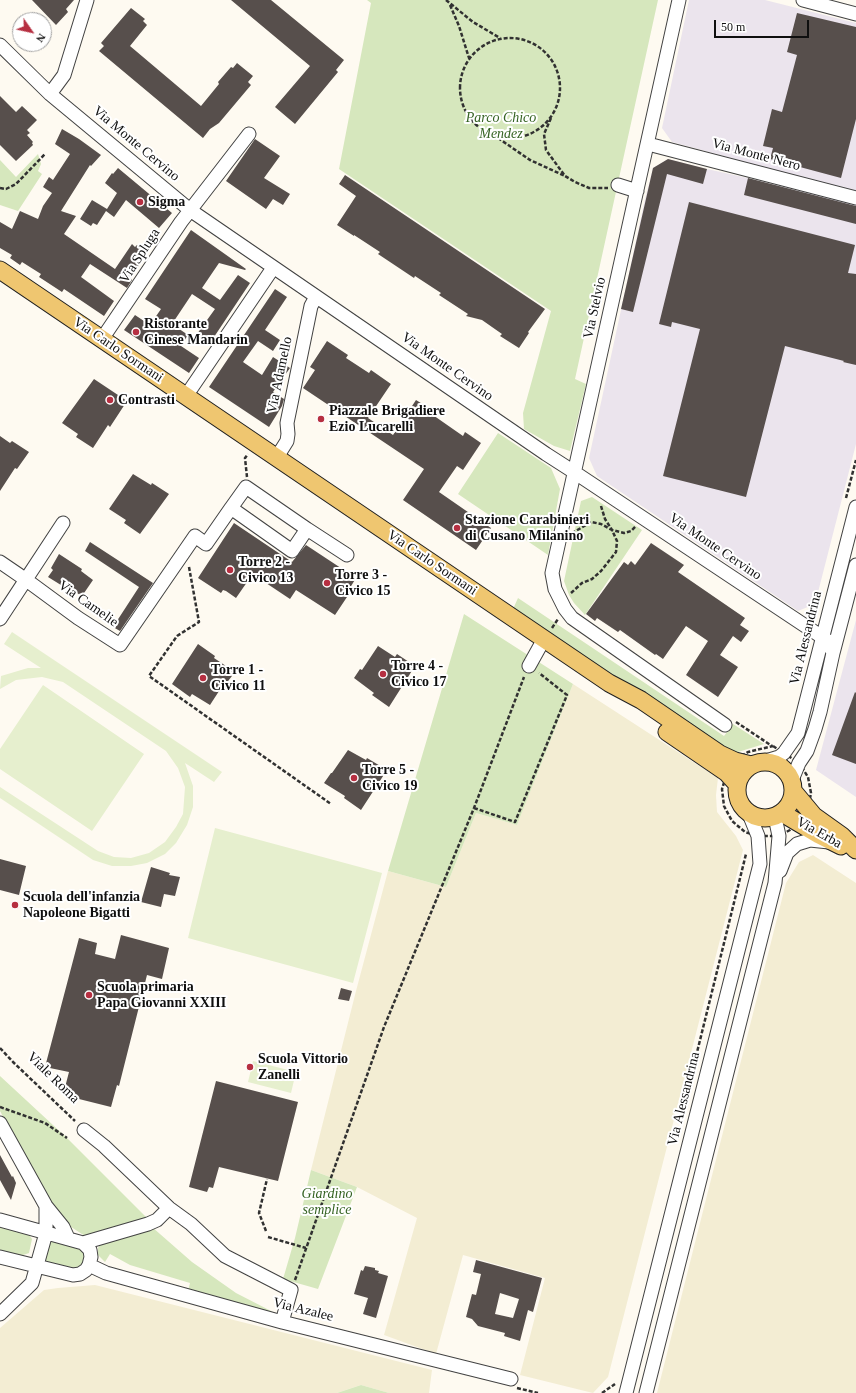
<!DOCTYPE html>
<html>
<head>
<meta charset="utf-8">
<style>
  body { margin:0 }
  #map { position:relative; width:856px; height:1393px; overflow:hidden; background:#fefaf1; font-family:Georgia,serif }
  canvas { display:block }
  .north { position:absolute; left:12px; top:12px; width:40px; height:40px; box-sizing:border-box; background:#fff; border:1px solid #9f9f9f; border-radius:50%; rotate:124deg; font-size:11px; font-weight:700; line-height:16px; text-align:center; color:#0f0f0f }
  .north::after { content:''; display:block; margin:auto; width:14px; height:18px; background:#b62f41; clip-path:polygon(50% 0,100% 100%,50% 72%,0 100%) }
  .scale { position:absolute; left:714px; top:20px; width:95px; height:18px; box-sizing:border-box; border:2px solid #0f0f0f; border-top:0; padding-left:5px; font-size:12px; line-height:14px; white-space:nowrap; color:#0f0f0f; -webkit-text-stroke:3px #fff; paint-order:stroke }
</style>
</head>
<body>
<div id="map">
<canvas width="856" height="1393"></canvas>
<div class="north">N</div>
<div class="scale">50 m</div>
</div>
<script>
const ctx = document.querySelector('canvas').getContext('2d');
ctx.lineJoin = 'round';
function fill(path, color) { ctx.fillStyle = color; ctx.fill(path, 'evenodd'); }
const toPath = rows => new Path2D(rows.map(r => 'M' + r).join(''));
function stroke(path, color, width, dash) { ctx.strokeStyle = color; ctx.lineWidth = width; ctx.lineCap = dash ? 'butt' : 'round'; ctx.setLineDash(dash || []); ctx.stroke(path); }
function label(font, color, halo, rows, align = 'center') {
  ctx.font = font + ' Georgia,serif'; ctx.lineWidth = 4; ctx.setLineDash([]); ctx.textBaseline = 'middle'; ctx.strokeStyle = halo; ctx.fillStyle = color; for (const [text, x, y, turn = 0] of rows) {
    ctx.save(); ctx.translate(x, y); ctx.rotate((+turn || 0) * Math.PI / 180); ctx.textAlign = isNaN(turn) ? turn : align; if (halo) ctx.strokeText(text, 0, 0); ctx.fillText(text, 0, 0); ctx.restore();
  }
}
fill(toPath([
  [689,0,765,0,856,23,856,192,672,142,662,128],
  [668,159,707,169,748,178,856,205,856,444,815,604,798,611,597,476,589,458,645,199,653,168],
  [856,620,856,797,816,770]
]), '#ebe4ed');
fill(toPath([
  [573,684,718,778,716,795,717,812,736,836,743,850,608,1377,593,1393,520,1375,545,1278,463,1255,436,1354,384,1335,417,1218,357,1187,311,1170,356,991,388,871,446,887,476,813,517,825],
  [813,855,856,883,856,1393,657,1393,786,883,799,862],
  [95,1285,432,1370,429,1393,389,1393,361,1385,337,1393,0,1393,0,1328,44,1290,58,1288]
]), '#f3edd3');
fill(toPath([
  [367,0,658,0,575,379,586,384,570,451,554,446,524,429,523,413,551,311,339,169,371,3],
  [38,154,41,164,38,171,42,174,18,211,0,205,0,160,16,177],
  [498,433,551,468,560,489,548,555,458,494],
  [592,497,642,530,585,615,574,603,569,595,564,581,581,501],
  [518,598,724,736,733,724,764,744,738,752,721,751,513,609],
  [464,614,573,684,517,825,476,813,446,887,388,871],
  [0,1076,67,1138,147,1218,85,1236,65,1223,53,1209,0,1111],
  [311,1170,357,1187,318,1289,283,1279,295,1238],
  [0,1225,27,1232,32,1239,29,1253,20,1256,0,1250],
  [152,1227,192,1262,236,1293,273,1312,272,1316,188,1291,190,1283,130,1265,110,1254,105,1262,98,1255,98,1248,102,1242],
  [53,1239,82,1250,84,1254,84,1260,81,1266,77,1269,49,1265,45,1260,49,1241],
  [361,1385,389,1393,337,1393]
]), '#d6e7bd');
fill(toPath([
  [12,632,222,772,214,782,185,763,193,786,193,807,187,825,176,843,165,854,147,863,131,866,112,866,93,860,0,798,0,787,98,851,114,857,131,858,149,853,165,842,176,827,183,814,185,787,178,768,166,751,63,682,42,677,16,680,0,689,1,676,28,668,41,668,4,644],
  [43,685,144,754,92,831,0,769,0,749],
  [215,828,382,873,353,983,188,938],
  [253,1061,296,1072,291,1093,248,1082]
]), '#e6efce');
fill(toPath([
  [32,0,74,0,66,9,68,12,56,25],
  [231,0,271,0,344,60,336,70,338,72,295,124,275,107,310,66],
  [131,8,145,19,143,21,147,25,130,46,201,106,219,84,218,82,231,67,233,68,237,63,253,76,248,82,251,85,219,123,210,129,203,138,99,51,104,46,101,43],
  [797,13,856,27,856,119,841,178,770,159,773,148,763,146,772,109,782,112,797,55,787,52],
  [0,96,16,112,22,106,37,120,27,130,30,133,27,135,33,142,32,143,33,145,16,161,0,145],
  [62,129,79,139,101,155,91,166,90,165,61,211,76,216,64,234,115,269,132,244,135,247,137,245,148,252,130,278,132,280,127,288,90,264,81,277,114,301,104,316,64,289,62,292,39,277,41,274,22,262,20,265,10,258,12,255,0,248,0,222,12,229,20,211,38,219,43,206,52,193,43,187,49,177,53,180,70,154,55,144],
  [255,139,280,156,264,178,290,194,283,205,273,199,266,209,226,181],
  [668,159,707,169,703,184,667,174,633,312,621,309,653,168],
  [118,168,172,213,159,228,126,200,114,217,106,211,97,225,93,223,91,226,80,219,92,200,107,209,117,193,105,183,112,173,113,174],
  [345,175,545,309,528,332,529,333,519,348,500,336,502,334,482,320,466,316,468,314,439,295,441,293,415,276,414,278,378,254,380,252,354,235,354,236,337,225,356,196,339,184],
  [748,178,856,206,856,224,744,195],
  [689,202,855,245,848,273,856,274,856,365,843,362,844,361,785,346,746,497,663,476,700,329,672,322,671,327,659,324],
  [191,230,246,269,245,270,219,263,202,288,220,300,238,275,250,283,210,343,197,334,215,309,192,294,172,324,188,335,181,346,199,358,189,373,124,330,135,315,150,325,161,309,145,299],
  [275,289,287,297,265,330,280,340,273,351,258,341,243,362,262,375,273,357,290,368,273,392,284,399,282,406,269,427,209,387],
  [327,341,348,355,346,358,369,373,371,370,391,384,368,418,393,435,416,400,432,410,430,413,463,436,465,432,481,443,463,470,457,466,439,492,491,528,476,550,403,500,424,469,303,388,315,370,310,367],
  [94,379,127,401,110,427,108,425,93,448,76,437,78,434,62,423],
  [0,436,10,443,12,441,29,452,17,469,15,468,0,491],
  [133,474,151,485,152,483,169,494,140,534,124,523,126,520,109,509],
  [234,523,292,562,306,545,356,578,345,596,347,597,335,615,296,590,290,599,254,575,252,575,236,598,226,591,223,590,221,593,198,578],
  [90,542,153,583,120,631,113,627,139,587,85,551],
  [651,543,684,565,678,572,745,618,740,625,749,631,741,642,733,636,720,655,738,667,718,697,686,675,708,641,686,626,663,659,656,654,655,655,620,630,618,632,597,618,595,621,586,614,624,562,628,565,631,561,635,565],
  [59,554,82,569,81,571,93,580,82,596,70,589,69,590,48,577,53,570,51,568],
  [198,644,215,656,214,658,235,672,222,689,221,688,210,705,192,694,190,697,172,684],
  [378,646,395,657,397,654,415,666,389,707,372,695,374,693,354,678,360,669,362,670],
  [855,692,856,693,856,764,832,755],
  [348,750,366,760,367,758,387,770,361,810,344,798,345,796,324,783,331,773,332,773],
  [0,859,26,866,19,895,0,890],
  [151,867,170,873,169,875,180,877,175,896,164,894,161,907,141,902],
  [121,935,169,948,162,979,147,975,119,1086,117,1085,111,1107,63,1095,69,1072,45,1067,79,938,97,943,95,954,115,959],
  [341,988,352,991,349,1001,338,999],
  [216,1081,298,1102,278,1181,219,1167,213,1188,209,1187,207,1192,189,1187],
  [0,1155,12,1177,13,1176,16,1183,11,1200,0,1180],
  [476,1260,542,1278,533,1312,528,1310,520,1341,504,1336,505,1333,478,1326,472,1319,466,1317,472,1294,476,1295,481,1274,473,1272],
  [500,1293,519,1299,513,1318,495,1314],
  [365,1266,375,1268,375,1270,379,1271,378,1273,388,1276,376,1318,363,1314,368,1298,354,1294,361,1270,363,1271]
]), '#574f4c');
const minor = toPath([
  [679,0,552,573,555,589,565,609,572,618,725,725],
  [803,0,856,14],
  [0,45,50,94,190,210,546,454,574,472,828,641,833,653],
  [50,94,64,75,87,0],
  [648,144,856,198],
  [618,185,637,191],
  [102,339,181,222,249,134],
  [186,396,273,268],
  [277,457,287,441,288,434,287,423,311,306,316,297],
  [307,529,292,551,231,508,246,487,307,529,347,555],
  [0,562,25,579,78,618,120,645,195,536,206,544,231,508],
  [0,619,63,523],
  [529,666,544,639],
  [766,761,779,757,784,753,798,733,856,507],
  [792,780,799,763,807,751,815,729,820,712,833,653,856,565],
  [780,871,787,853,797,844,810,840,829,842],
  [0,1123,46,1206,63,1227,68,1238],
  [84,1130,104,1146,169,1208,191,1224,225,1256,291,1290,282,1322],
  [0,1220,83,1243,90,1250,91,1257,89,1265,86,1270,80,1274,73,1275,0,1257],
  [83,1243,148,1224,157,1220,169,1208],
  [89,1265,106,1273,282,1322,511,1379],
  [0,1314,32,1283,46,1233,46,1206],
  [626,1393,760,864,758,836,749,814],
  [646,1393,775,883,779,836,775,817]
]);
const major = toPath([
  [0,270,609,683,641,700,720,754,735,761,751,765],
  [667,732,727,773,737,784],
  '737 790a28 28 0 1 1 56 0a28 28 0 1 1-56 0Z',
  [794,792,814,816,842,836,856,850],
  [782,813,819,835,841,846]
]);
stroke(minor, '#424242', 15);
stroke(major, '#202020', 19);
stroke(toPath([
  [446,0,473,22,500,38],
  [450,5,459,26,469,58],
  '460 88a50 50 0 1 1 100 0a50 50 0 1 1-100 0Z',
  [551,118,544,134,546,150,565,176,575,182,589,188,608,188],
  [498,138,530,160,565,176],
  [0,188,6,189,16,184,45,154],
  [247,477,245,458,248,454],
  [846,498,856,460],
  [601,506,605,519,612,530,624,533,631,531,636,526],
  [189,567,199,622,177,636,149,676,331,804],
  [571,593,582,583,592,579,601,571,616,552,617,541,612,530,601,524,591,522,574,532],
  [552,628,558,619],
  [736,722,772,746],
  [773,746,799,763,808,777,811,793,808,809,800,822,790,830,779,836,758,836,745,832,732,821,724,806,722,789,727,773,735,761,741,756,748,752,773,746],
  [474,808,515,822,567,695,539,673],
  [0,1048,13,1062,75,1121],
  [0,1107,45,1123,67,1138],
  [683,1109,746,854],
  [266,1231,259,1213,267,1179],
  [268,1237,306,1248],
  [295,1280,384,1027,474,808,524,677],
  [517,1388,538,1393],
  [602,1393,615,1384]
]), '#313131', 2.5, [4, 2]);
stroke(minor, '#fff', 13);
stroke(major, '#efc670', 17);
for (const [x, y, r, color] of [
  [140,202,4,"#b62f41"],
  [136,332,4,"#b62f41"],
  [110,400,4,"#b62f41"],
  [321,419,4,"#b62f41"],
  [457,528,4,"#b62f41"],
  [230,570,4,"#b62f41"],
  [327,583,4,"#b62f41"],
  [383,674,4,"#b62f41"],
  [203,678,4,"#b62f41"],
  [354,778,4,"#b62f41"],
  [15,905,4,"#b62f41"],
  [89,995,4,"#b62f41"],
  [250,1067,4,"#b62f41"]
]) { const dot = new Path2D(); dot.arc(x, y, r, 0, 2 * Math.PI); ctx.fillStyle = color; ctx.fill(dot); stroke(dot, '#fff', 1.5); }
label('italic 14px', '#356323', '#fff', [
  ["Parco Chico",501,118],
  ["Mendez",501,134],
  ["Giardino",327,1194],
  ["semplice",327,1210]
]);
label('14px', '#0f0f0f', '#fff', [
  ["Via Monte Cervino",136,144,40],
  ["Via Monte Nero",756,155,15],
  ["Via Spluga",140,256,-57],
  ["Via Stelvio",595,308,-78],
  ["Via Carlo Sormani",118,350,34],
  ["Via Monte Cervino",447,367,35],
  ["Via Adamello",280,375,-78],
  ["Via Monte Cervino",715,547,34],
  ["Via Carlo Sormani",432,563,34],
  ["Via Camelie",88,604,35],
  ["Via Alessandrina",806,638,-76],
  ["Via Erba",819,833,29],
  ["Viale Roma",53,1078,44],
  ["Via Alessandrina",684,1099,-76],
  ["Via Azalee",303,1310,14]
]);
label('bold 14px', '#0f0f0f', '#fff', [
  ["Sigma",148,202],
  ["Ristorante",144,324],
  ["Cinese Mandarin",144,340],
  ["Contrasti",118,400],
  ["Piazzale Brigadiere",329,411],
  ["Ezio Lucarelli",329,427],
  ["Stazione Carabinieri",465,520],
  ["di Cusano Milanino",465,536],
  ["Torre 2 -",238,562],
  ["Civico 13",238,578],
  ["Torre 3 -",335,575],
  ["Civico 15",335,591],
  ["Torre 4 -",391,666],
  ["Civico 17",391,682],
  ["Torre 1 -",211,670],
  ["Civico 11",211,686],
  ["Torre 5 -",362,770],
  ["Civico 19",362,786],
  ["Scuola dell'infanzia",23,897],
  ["Napoleone Bigatti",23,913],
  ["Scuola primaria",97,987],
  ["Papa Giovanni XXIII",97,1003],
  ["Scuola Vittorio",258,1059],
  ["Zanelli",258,1075]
], 'left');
</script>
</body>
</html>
